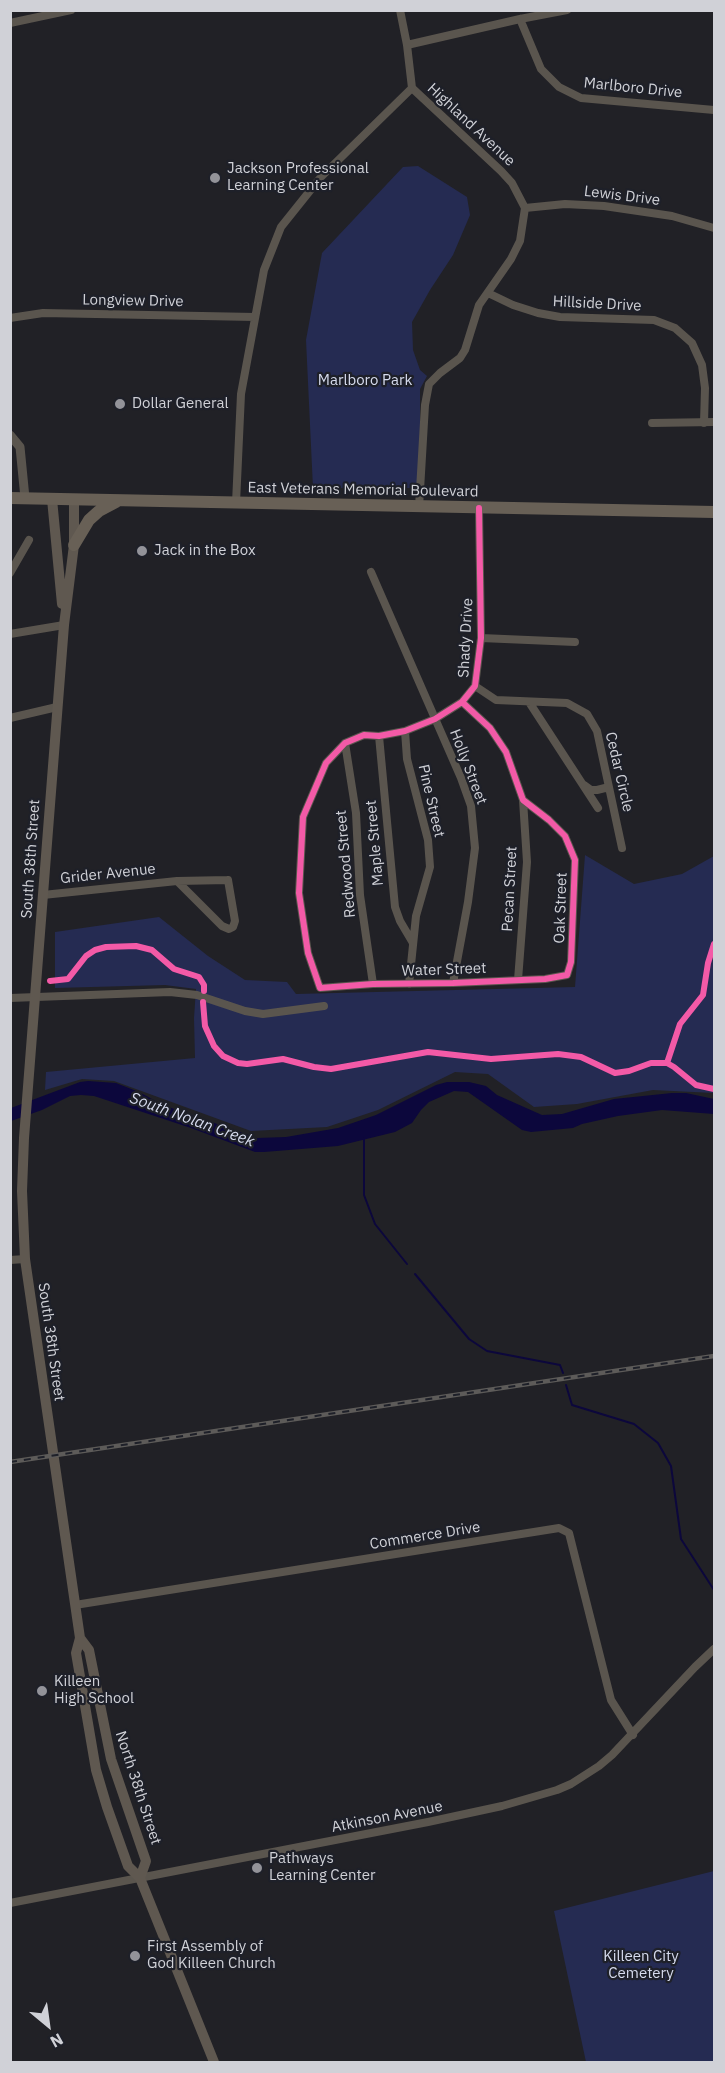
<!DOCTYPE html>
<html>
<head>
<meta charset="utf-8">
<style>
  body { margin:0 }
  #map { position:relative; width:725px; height:2073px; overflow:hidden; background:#212126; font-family:"IBM Plex Sans",sans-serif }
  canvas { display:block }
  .frame { position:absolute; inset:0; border:12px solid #d0d1d7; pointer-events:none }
  .north { position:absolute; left:18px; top:1995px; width:60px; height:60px; -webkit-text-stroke:4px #1e2029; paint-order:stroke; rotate:151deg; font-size:16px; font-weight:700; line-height:24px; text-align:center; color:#d0d1d7 }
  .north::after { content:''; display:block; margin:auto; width:21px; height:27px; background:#d0d1d7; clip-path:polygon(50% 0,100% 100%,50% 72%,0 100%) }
</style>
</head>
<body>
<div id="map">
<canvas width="725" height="2073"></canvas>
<div class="frame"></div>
<div class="north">N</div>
</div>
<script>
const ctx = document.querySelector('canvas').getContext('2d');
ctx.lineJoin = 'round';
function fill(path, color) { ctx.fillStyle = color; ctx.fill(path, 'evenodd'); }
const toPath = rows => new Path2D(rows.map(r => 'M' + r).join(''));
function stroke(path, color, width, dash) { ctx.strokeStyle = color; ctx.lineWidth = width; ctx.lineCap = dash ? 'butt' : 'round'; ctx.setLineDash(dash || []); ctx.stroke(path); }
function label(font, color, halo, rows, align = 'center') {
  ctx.font = font + ' "IBM Plex Sans",sans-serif'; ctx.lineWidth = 4.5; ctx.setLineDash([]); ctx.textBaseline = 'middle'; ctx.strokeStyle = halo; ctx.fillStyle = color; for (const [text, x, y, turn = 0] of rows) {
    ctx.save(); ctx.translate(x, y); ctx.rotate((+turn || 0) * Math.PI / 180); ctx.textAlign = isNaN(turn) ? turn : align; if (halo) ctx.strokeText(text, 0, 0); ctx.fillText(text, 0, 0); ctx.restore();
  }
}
fill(toPath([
  [418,166,467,197,470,215,453,255,430,290,412,322,413,350,420,370,427,376,420,389,420,488,313,488,306,340,322,253,403,167],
  [585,855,634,884,682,874,714,856,714,1093,653,1090,577,1104,534,1107,488,1074,455,1072,378,1110,327,1127,251,1131,114,1081,82,1079,45,1090,46,1072,195,1058,194,1018,196,989,165,985,55,988,55,932,159,917,208,956,245,980,287,982,296,994,575,987],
  [714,1871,714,2062,586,2062,554,1911]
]), '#252b52');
fill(toPath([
  [88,1081,116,1083,139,1092,163,1105,257,1138,286,1137,338,1128,376,1115,436,1085,447,1082,469,1082,486,1086,497,1095,542,1115,562,1114,614,1099,672,1093,686,1093,714,1099,714,1114,662,1110,618,1116,582,1124,573,1128,531,1132,522,1130,468,1092,454,1091,429,1102,421,1110,412,1123,395,1132,338,1146,264,1152,255,1152,191,1128,94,1096,81,1095,70,1096,42,1110,11,1121,11,1108,80,1082]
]), '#0c073c');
stroke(toPath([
  [364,1138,364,1195,375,1224,407,1264],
  [415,1274,469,1339,487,1351,560,1365,563,1373],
  [566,1385,572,1405,634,1424,658,1443,671,1466,681,1539,714,1590]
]), '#0c073c', 2);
stroke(toPath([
  [520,19,541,69,559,87,581,98,714,110],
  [10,23,71,10],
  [407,45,520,19,567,10],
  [412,88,501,171,512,183,525,208,520,241,511,259,479,305,465,350,460,358,440,373,429,384,425,405,419,507],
  [525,208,565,204,604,206,672,216,714,228],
  [488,293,513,305,538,313,560,317,654,320,675,328,692,343,702,365,705,388,704,423],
  [10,318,43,313,255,317],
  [652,423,714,422],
  [236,503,241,394,264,270,281,227,321,177,412,88,407,45,400,10],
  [371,572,461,778,471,806,475,848,468,902,453,983],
  [10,573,29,540],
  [10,634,64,625],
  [481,638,575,642],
  [475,686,496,700,567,703,587,714,597,731,622,848],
  [462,702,490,728,506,752,523,800,549,820,565,836,575,860,571,962,567,975,545,979,453,983,373,984,320,988,308,953,299,893,303,817,326,763,345,743,364,735,379,736,405,731,435,719,462,702,475,686,481,638,479,508],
  [529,702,598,808],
  [10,718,57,707],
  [405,731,407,759,428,840,430,867,416,916,409,984],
  [379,736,395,907,400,921,413,943],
  [345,743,356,813,360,895,373,984],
  [584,785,591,790,597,790,609,787],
  [228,880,235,921,233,927,229,929,222,926,177,881,228,880],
  [43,895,177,881],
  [518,980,527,862,523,800],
  [10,998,170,992,197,995,245,1011,263,1014,324,1006],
  [10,1260,25,1259],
  [75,1605,559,1528,569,1533,611,1700,633,1735],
  [10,1903,428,1822,502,1806,557,1790,571,1784,599,1766,612,1755,695,1667,714,1649]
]), '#5a554e', 8);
stroke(toPath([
  [10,435,20,447,25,498]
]), '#5a554e', 9);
stroke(toPath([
  [52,499,62,604],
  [74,499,74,545,64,625,24,1138,22,1191,25,1259,80,1638,76,1653,96,1770,107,1807,128,1866,140,1878,214,2062],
  [80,1638,89,1650,111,1759,146,1861,140,1878]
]), '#5f5850', 10);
stroke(toPath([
  [10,498,714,512],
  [74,545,89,520,99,511,116,502]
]), '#686056', 12);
const rail = toPath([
  [10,1462,714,1356]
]);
stroke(rail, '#5d5b59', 4.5);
stroke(rail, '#1e2029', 2, [7]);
stroke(toPath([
  [462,702,490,728,506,752,523,800,549,820,565,836,575,860,571,962,567,975,545,979,453,983,373,984,320,988,308,953,299,893,303,817,326,763,345,743,364,735,379,736,405,731,435,719,462,702,475,686,481,638,479,508],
  [50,981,68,979,86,956,95,950,106,947,136,946,152,950,174,969,199,977,204,985,204,991],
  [203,1002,205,1026,214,1046,223,1056,238,1063,247,1064,283,1059,314,1067,331,1069,428,1052,491,1059,558,1054,581,1057,615,1073,629,1071,651,1063,667,1063,674,1067,696,1085,714,1089],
  [667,1063,680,1024,703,995,708,963,714,944]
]), '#f35aa7', 6);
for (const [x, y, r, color] of [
  [215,178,6,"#939399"],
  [120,404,6,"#939399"],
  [142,551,6,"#939399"],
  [42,1691,6,"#939399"],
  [257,1868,6,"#939399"],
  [135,1956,6,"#939399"]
]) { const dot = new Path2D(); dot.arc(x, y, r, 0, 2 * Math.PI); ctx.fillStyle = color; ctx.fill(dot); stroke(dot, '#1e2029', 2); }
label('15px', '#d0d1d7', '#1e2029', [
  ["Marlboro Drive",633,88,6],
  ["Highland Avenue",471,125,43],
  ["Lewis Drive",622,196,7],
  ["Longview Drive",133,301,1],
  ["Hillside Drive",597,304,3],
  ["East Veterans Memorial Boulevard",363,490,1],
  ["Shady Drive",466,638,-87],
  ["Holly Street",468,767,69],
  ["Cedar Circle",619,772,77],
  ["Pine Street",431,801,77],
  ["Maple Street",375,843,-95],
  ["South 38th Street",31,859,-86],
  ["Redwood Street",346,864,-95],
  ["Grider Avenue",108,874,-6],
  ["Pecan Street",510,889,-87],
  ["Oak Street",561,908,-88],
  ["Water Street",444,970,-2],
  ["South 38th Street",51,1342,82],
  ["Commerce Drive",425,1536,-9],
  ["North 38th Street",138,1788,72],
  ["Atkinson Avenue",387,1817,-11]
]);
label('15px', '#d0d1d7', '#1e2029', [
  ["Jackson Professional",227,169],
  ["Learning Center",227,186],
  ["Dollar General",132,404],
  ["Jack in the Box",154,551],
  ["Killeen",54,1682],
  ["High School",54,1699],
  ["Pathways",269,1859],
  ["Learning Center",269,1876],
  ["First Assembly of",147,1947],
  ["God Killeen Church",147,1964]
], 'left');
label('15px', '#d6dbed', '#1e2029', [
  ["Marlboro Park",365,381],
  ["Killeen City",641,1957],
  ["Cemetery",641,1974]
]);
label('italic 16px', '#d6dbee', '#1e2029', [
  ["South Nolan Creek",192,1120,20]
]);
</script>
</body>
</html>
